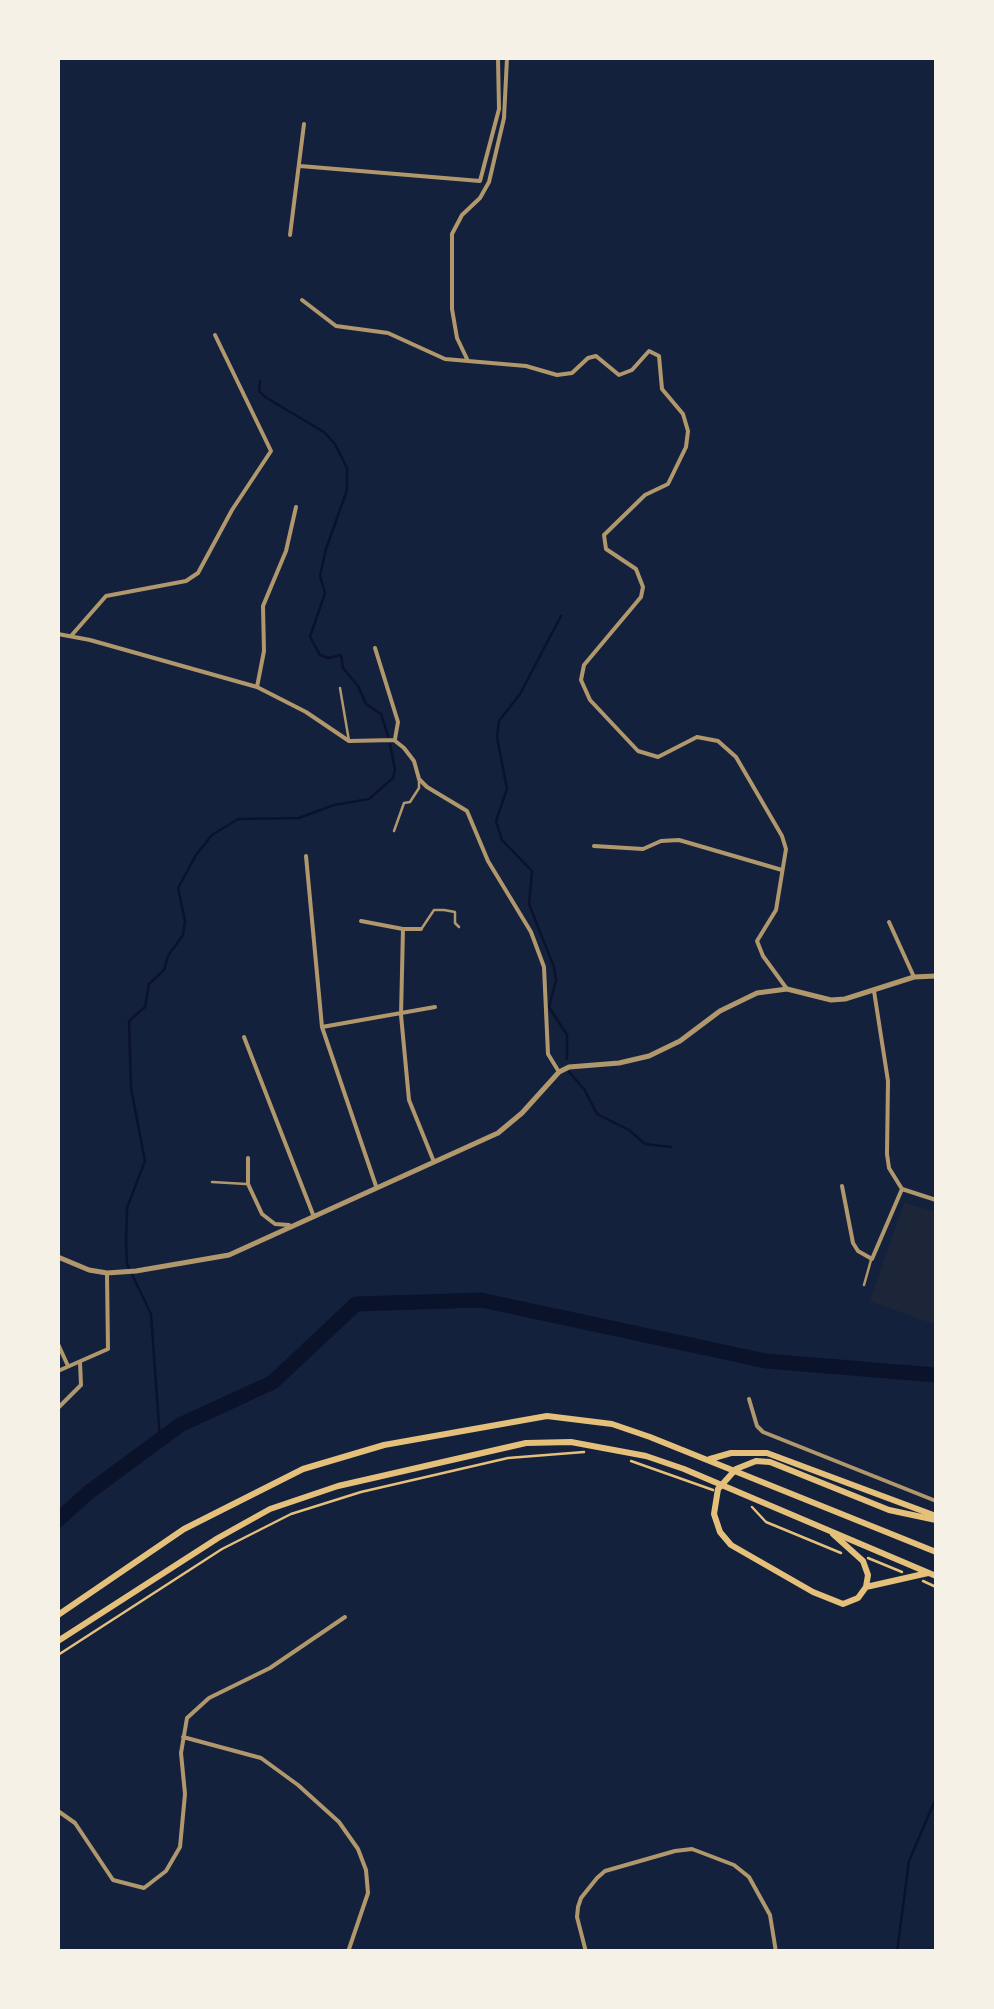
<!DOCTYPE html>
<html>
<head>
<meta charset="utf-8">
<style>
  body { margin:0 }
  #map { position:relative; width:994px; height:2009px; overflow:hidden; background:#14213d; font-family:Spectral,serif }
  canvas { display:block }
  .frame { position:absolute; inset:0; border:60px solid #f6f1e7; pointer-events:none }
</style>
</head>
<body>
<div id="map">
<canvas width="994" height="2009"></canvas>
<div class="frame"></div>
</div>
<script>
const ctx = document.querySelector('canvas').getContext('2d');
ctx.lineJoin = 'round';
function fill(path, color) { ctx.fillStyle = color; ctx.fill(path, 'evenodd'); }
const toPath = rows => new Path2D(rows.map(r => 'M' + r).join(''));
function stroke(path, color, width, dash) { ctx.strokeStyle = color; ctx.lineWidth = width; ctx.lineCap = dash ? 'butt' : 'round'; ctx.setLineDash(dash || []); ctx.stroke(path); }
fill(toPath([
  [904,1203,936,1212,936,1325,870,1301]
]), '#1d2539');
stroke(toPath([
  [260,381,259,391,265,397,324,432,335,444,347,468,347,490,326,549,320,576,325,593,310,637,320,655,328,658,341,655,343,668,358,686,366,704,381,714,388,736],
  [561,616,520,694,499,721,497,737,507,789,496,821,502,840,532,871,529,904,554,967,556,980,549,1007,567,1035,567,1059],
  [569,1072,584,1089,597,1114,629,1130,645,1144,671,1147],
  [160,1440,151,1314,127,1264,126,1242,127,1208,145,1161,131,1088,129,1021,145,1007,149,984,164,970,168,956,183,935,185,921,178,888,196,855,212,835,238,819,299,818,334,805,369,799,393,778,395,770,390,744],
  [897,1952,909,1861,936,1798]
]), '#0b132b', 2.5);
stroke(toPath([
  [58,1520,89,1492,180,1425,273,1382,356,1304,481,1300,766,1361,936,1375]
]), '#0b132b', 15);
stroke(toPath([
  [631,1461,713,1490],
  [752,1507,766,1522,841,1553],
  [868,1558,902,1572],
  [923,1581,936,1587],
  [58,1655,222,1549,291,1514,361,1492,508,1458,584,1452]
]), '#e5c07b', 2.5);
stroke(toPath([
  [864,1285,871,1260]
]), '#b1986c', 2.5);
stroke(toPath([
  [340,688,349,741],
  [394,831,404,803,410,802,419,788,419,780],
  [422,928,434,910,444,910,455,912,455,923,459,927],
  [212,1182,246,1184]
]), '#b1986c', 2.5);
stroke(toPath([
  [300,166,480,181,499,109,498,58],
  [290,235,304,124],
  [302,300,336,326,388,333,445,359,526,366,557,375,572,373,588,358,596,356,619,375,632,370,649,351,659,356,662,389,683,414,688,431,686,447,668,484,645,495,604,535,606,549,636,569,643,587,641,597,584,665,581,680,590,700,638,751,658,757,697,737,718,741,736,757,782,836,786,849,776,910,757,941,763,956,787,989],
  [468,361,457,338,452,309,452,234,462,215,480,198,489,182,504,118,507,58],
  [58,634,90,640,257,687,306,712,349,741,394,740,404,748,414,761,419,779,427,787,467,811,488,861,531,932,544,967,548,1054,559,1072],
  [71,636,106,596,186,581,198,573,232,510,271,451,215,335],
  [375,648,398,722,395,739],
  [257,687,264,651,263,606,286,551,296,507],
  [594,846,643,849,661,841,679,840,782,870],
  [306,856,322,1027,376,1186],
  [361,921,403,929,421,929],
  [889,922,914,977],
  [403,929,401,1015,409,1100,434,1162],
  [874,991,888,1081,887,1154,889,1168,902,1189],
  [322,1027,435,1007],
  [244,1037,314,1217],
  [248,1158,248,1184,262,1214,275,1224,289,1225],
  [842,1186,853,1243,858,1251,872,1259,902,1189],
  [902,1189,936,1200],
  [58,1344,68,1366],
  [58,1371,108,1349,107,1274],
  [749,1399,757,1426,763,1432,936,1501],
  [58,1408,81,1385,80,1362],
  [183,1737,261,1758,298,1785,339,1822,358,1849,366,1870,368,1893,348,1952],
  [58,1811,75,1823,113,1880,144,1888,166,1871,180,1847,185,1794,181,1753,187,1718,209,1698,270,1668,345,1617],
  [586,1952,577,1917,578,1907,581,1898,597,1878,605,1871,675,1851,692,1849,734,1865,749,1877,770,1915,776,1952]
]), '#b1986c', 4);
stroke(toPath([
  [58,1257,89,1270,107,1273,136,1271,229,1255,498,1133,522,1113,559,1072,569,1067,619,1063,649,1056,680,1041,720,1011,757,993,787,989,831,1000,845,999,914,977,936,976]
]), '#b1986c', 5);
stroke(toPath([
  [833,1534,863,1561,868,1575,866,1587,858,1598,843,1604,813,1592,731,1545,720,1532,714,1514,718,1489,736,1469,756,1461,770,1462,889,1510,936,1520],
  [866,1587,928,1573]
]), '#e5c07b', 6);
stroke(toPath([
  [710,1459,731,1453,767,1453,936,1516],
  [58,1615,184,1529,303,1469,384,1445,547,1416,612,1424,650,1437,936,1552],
  [58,1641,218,1538,270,1509,338,1486,526,1443,571,1442,646,1456,684,1469,936,1576]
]), '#e5c07b', 6);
</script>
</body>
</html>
